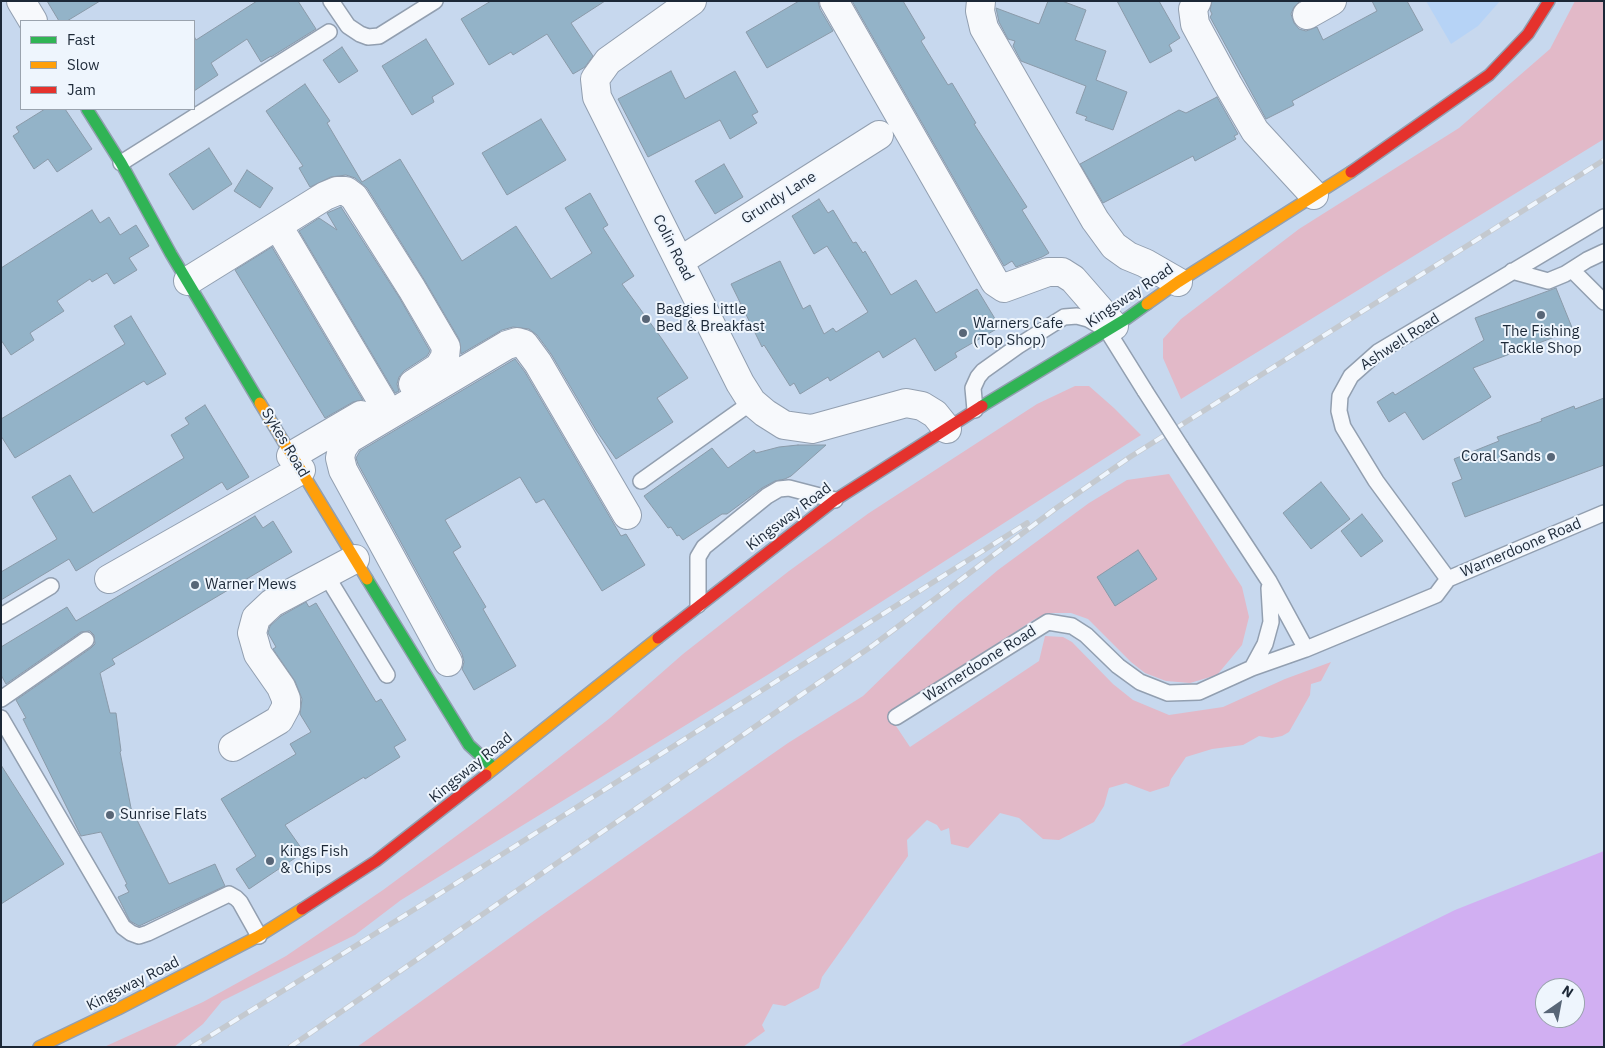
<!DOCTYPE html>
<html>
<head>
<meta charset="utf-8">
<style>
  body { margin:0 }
  #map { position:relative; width:1605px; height:1048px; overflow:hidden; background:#c7d8ee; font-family:"IBM Plex Sans",sans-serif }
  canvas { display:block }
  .frame { position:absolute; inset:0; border:2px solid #1c2837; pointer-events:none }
  .legend { position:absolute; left:20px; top:20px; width:175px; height:90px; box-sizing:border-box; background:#eef5fd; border:1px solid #9aa3ae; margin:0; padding:6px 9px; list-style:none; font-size:15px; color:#1c2837 }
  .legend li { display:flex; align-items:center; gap:10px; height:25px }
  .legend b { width:25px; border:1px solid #9aa3ae }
  .north { position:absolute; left:1535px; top:978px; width:50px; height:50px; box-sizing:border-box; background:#eef5fd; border:1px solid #9aa3ae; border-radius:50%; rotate:33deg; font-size:14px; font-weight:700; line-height:20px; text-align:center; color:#1c2837 }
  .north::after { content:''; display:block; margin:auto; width:18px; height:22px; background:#586677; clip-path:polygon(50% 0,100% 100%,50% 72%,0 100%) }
</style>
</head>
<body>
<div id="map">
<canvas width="1605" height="1048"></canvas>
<div class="frame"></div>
<ul class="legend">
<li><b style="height:6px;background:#30b455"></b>Fast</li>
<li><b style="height:6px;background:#ff9f0a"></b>Slow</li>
<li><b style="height:6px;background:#e5322d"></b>Jam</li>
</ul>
<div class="north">N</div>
</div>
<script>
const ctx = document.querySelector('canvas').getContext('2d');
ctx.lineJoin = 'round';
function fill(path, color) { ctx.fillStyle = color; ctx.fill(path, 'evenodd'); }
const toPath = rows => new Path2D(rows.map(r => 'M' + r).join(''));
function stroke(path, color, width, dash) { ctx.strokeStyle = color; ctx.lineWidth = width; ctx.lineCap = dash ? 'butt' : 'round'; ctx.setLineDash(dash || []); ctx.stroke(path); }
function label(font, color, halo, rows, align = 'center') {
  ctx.font = font + ' "IBM Plex Sans",sans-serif'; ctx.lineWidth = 4; ctx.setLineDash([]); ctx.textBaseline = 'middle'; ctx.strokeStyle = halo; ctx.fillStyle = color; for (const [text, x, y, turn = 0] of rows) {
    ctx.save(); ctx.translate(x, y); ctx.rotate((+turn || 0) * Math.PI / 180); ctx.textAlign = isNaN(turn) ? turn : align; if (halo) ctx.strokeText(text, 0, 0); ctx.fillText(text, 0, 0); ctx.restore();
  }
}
fill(toPath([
  [1426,1,1500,1,1478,26,1451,44]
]), '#b6d3f6');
fill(toPath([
  [1575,1,1604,1,1604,139,1181,399,1163,358,1163,339,1181,319,1299,229,1459,128,1550,49],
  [1075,386,1089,386,1114,408,1141,435,769,674,401,900,355,935,222,1001,203,1024,174,1047,104,1047,203,1002,286,956,383,890,505,800,610,718,683,654,789,571,869,513,1037,404],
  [1169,474,1242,587,1249,617,1242,645,1217,675,1190,683,1166,681,1145,673,1131,662,1088,619,1071,613,1052,613,1035,619,888,714,910,747,1039,661,1045,636,1063,637,1072,642,1113,684,1133,700,1169,715,1223,707,1285,679,1331,662,1321,681,1311,684,1310,695,1289,732,1282,736,1272,738,1259,736,1243,745,1212,749,1186,757,1171,779,1169,786,1150,792,1126,783,1109,788,1104,806,1094,822,1059,840,1043,839,1019,818,1000,813,968,848,951,844,949,828,941,831,937,825,927,820,907,840,908,856,822,977,819,988,785,1006,773,1004,762,1025,765,1031,743,1047,357,1047,542,915,788,743,863,696,958,604,998,570,1089,503,1127,480]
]), '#e2b9c8');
fill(toPath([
  [1604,851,1604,1047,1177,1047,1455,910],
  [1545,988,1575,988,1575,1018,1545,1018]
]), '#d1aff2');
const building = toPath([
  [47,1,100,1,67,21,59,21,47,1],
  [257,1,298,1,316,29,271,57,271,56,261,62,247,39,211,63,218,75,194,91,194,36,196,40,257,1],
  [491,1,605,1,571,23,593,56,585,67,573,74,547,34,513,55,511,52,489,65,461,19,491,1],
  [799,1,818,1,820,9,833,31,767,68,746,32,799,1],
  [852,1,903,1,925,38,921,41,948,85,952,83,976,123,974,124,1027,207,1022,210,1049,253,1042,257,1016,267,1012,261,1004,266,852,1],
  [1048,1,1062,1,1086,10,1075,40,1106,51,1096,80,1127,92,1113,130,1085,120,1087,117,1076,113,1086,86,1021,61,1013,46,1015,41,1008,39,999,22,996,8,1039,24,1048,1],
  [1117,1,1159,1,1180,38,1169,45,1172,51,1150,63,1117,1],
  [1212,1,1300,1,1294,7,1291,14,1294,23,1299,29,1306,31,1317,27,1323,40,1377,11,1372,1,1407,1,1423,30,1292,101,1294,105,1266,119,1210,17,1212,14,1210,10,1212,1],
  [426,39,454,84,432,97,434,102,412,115,382,66,426,39],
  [342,47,358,71,339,83,323,60,342,47],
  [671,71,685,99,735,71,758,112,752,115,757,123,730,139,720,120,648,157,618,99,671,71],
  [305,84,330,121,327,123,362,182,400,159,462,261,516,226,551,279,592,253,565,208,590,193,608,225,603,228,634,276,622,284,662,339,688,378,657,398,673,422,616,459,596,430,551,354,537,335,529,329,513,327,502,330,461,354,459,339,425,281,367,188,355,178,346,175,331,177,310,187,299,168,303,166,266,111,305,84],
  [1217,97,1238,134,1234,136,1236,139,1195,161,1193,156,1103,203,1080,164,1179,110,1186,113,1217,97],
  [45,109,65,109,92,149,57,172,48,159,34,169,13,136,19,132,16,127,45,109],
  [541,119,566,160,507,195,482,153,541,119],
  [209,148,232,184,193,210,169,174,209,148],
  [724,164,743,197,715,214,695,181,724,164],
  [247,170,273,188,260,208,234,191,247,170],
  [819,199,828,213,833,210,853,243,856,242,863,253,865,251,891,295,916,280,936,313,977,289,1000,327,955,353,957,357,935,371,915,338,883,358,879,351,830,381,828,377,800,394,794,383,790,386,764,345,762,347,731,284,780,261,803,309,810,305,824,334,833,328,836,332,868,312,827,246,814,254,792,216,819,199],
  [341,207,399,297,430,351,427,356,404,371,399,377,397,384,399,391,395,393,299,231,319,218,337,230,327,213,341,207],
  [92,210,100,223,109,217,120,235,136,225,149,246,129,258,137,270,114,284,107,273,92,282,90,279,57,301,64,311,30,333,34,340,11,355,1,340,1,268,92,210],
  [272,247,363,400,353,402,325,418,235,270,272,247],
  [1556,288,1573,330,1473,368,1491,397,1423,440,1405,412,1389,422,1377,402,1393,392,1395,395,1484,340,1475,318,1556,288],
  [131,316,166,374,147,385,144,381,15,458,1,436,1,419,125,344,114,326,131,316],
  [515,359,525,372,621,536,626,534,645,565,602,591,544,499,536,503,520,477,445,520,461,547,453,552,486,607,483,609,516,666,474,690,462,669,464,662,462,654,358,464,356,458,360,451,515,359],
  [1604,398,1604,465,1465,517,1452,483,1462,479,1454,459,1499,441,1497,437,1542,421,1541,419,1574,406,1575,409,1604,398],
  [205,405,249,477,227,490,222,482,76,571,69,559,1,600,1,572,57,539,32,497,70,475,93,513,184,458,171,435,189,424,185,418,205,405],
  [798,445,826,445,791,476,785,479,775,481,762,488,727,514,722,514,683,540,679,535,677,536,671,527,668,528,644,496,712,448,728,468,754,450,756,453,779,447,798,445],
  [1321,482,1350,519,1311,549,1283,513,1321,482],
  [1362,514,1383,541,1361,557,1341,531,1362,514],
  [255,516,263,528,273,521,292,552,112,659,115,664,100,673,110,713,116,713,121,751,120,752,131,808,169,884,215,864,225,886,139,926,130,921,118,897,129,892,125,885,127,884,101,832,81,836,23,719,26,718,16,700,91,648,95,644,94,635,90,631,81,632,6,684,1,675,1,647,67,607,76,621,255,516],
  [1138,550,1157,579,1115,606,1097,577,1138,550],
  [306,602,309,607,316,603,376,702,381,699,406,740,394,747,400,757,365,779,364,777,285,825,304,852,249,889,236,869,256,856,221,799,296,754,290,744,311,732,300,714,302,699,295,681,273,649,276,647,268,633,270,626,281,616,306,602],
  [1,765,64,864,1,904,1,765]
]);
fill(building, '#93b3c8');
stroke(building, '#8a9aa9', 1);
const lane = toPath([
  [331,1,348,26,360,34,368,37,379,36,435,1],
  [121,163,329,32],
  [1572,270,1604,302],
  [1512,271,1548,281,1565,274,1587,260,1604,252],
  [975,410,973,388,978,377,983,371,1018,346,1064,317,1077,316,1088,319,1107,330,1145,391],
  [1181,447,1269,581,1306,649,1436,595,1448,579,1604,513],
  [641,481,752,402],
  [326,575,387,675],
  [1448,579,1376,481,1343,427,1339,411,1340,396,1351,376,1378,352,1604,217],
  [698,605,698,557,704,547,767,496,779,489,789,488,835,500],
  [1,616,51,586],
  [1252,668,1265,644,1271,622,1269,588],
  [1,699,86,640],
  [896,717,1048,622,1072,626,1086,635,1118,666,1140,682,1168,693,1199,692,1252,668,1306,649],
  [1,718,123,927,131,933,139,936,148,933,229,894,236,898,240,902,259,936]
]);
const street = toPath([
  [21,1,33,21],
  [692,1,608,61,595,79,597,97,740,383,752,402,765,413,784,425,812,429,906,403,922,406,935,414,947,429],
  [834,1,995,282,1004,288,1048,272,1062,272,1073,279,1114,326],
  [981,1,980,11,984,28,1095,220,1114,246,1128,256,1145,263,1178,282],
  [1197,1,1193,9,1195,24,1227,83,1255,131,1314,195],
  [1307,15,1332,1],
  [278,226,383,403],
  [680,261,879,135],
  [188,281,325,196,337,191,346,191,354,197,412,289,446,347,445,357,439,367,413,384],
  [291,456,361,415],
  [109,579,301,470],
  [448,662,343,470,340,458,342,449,349,439,507,345,517,342,524,344,538,363,627,515],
  [233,747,279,720,286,707,286,699,281,687,258,654,252,633,256,618,272,603,355,559]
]);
const fast = toPath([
  [87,109,121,163,171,254,260,403],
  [982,406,1126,319,1147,304],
  [367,579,469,745,494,768]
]);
const slow = toPath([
  [1147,304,1178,282,1351,172],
  [260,403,367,579],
  [486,775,658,638],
  [39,1047,118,1009,259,936,302,909]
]);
const jam = toPath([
  [1351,172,1489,75,1528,34,1549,1],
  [658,638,835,500,982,406],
  [302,909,376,861,486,775]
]);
stroke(lane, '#929fb0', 18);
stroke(street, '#929fb0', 30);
stroke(fast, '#929fb0', 14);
stroke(slow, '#929fb0', 14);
stroke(jam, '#929fb0', 14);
stroke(lane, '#f7f9fc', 15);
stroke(street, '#f7f9fc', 28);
stroke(fast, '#30b455', 11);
stroke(slow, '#ff9f0a', 11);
stroke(jam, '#e5322d', 11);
const rail = toPath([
  [192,1047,436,896,1027,523],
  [290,1047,872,646,1055,509,1130,457,1604,160]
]);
stroke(rail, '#c4c9cf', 5.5);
stroke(rail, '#eef5fd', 4, [11]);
const laneBridge = toPath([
  [1145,391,1181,447]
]);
stroke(laneBridge, '#929fb0', 18, []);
stroke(laneBridge, '#f7f9fc', 15);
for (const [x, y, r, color] of [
  [1541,315,5,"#586677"],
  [646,319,5,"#586677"],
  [963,333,5,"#586677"],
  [1551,457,5,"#586677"],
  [195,585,5,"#586677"],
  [110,815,5,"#586677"],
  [270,861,5,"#586677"]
]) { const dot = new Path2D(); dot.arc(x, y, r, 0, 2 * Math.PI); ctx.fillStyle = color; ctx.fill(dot); stroke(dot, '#eef5fd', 2); }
label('15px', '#1c2837', '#eef5fd', [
  ["Grundy Lane",779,198,-32],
  ["Colin Road",673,248,63],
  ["Kingsway Road",1130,296,-34],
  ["Ashwell Road",1400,342,-33],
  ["Sykes Road",285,443,59],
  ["Kingsway Road",789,517,-37],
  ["Warnerdoone Road",1521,548,-23],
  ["Warnerdoone Road",980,664,-32],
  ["Kingsway Road",471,768,-39],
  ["Kingsway Road",133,984,-27]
]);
label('15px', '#1c2837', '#eef5fd', [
  ["Baggies Little",656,310],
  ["Bed & Breakfast",656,327],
  ["Warners Cafe",973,324],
  ["(Top Shop)",973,341],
  ["The Fishing",1541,332,"center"],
  ["Tackle Shop",1541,349,"center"],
  ["Coral Sands",1541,457,"right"],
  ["Warner Mews",205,585],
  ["Sunrise Flats",120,815],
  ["Kings Fish",280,852],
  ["& Chips",280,869]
], 'left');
</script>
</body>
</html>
